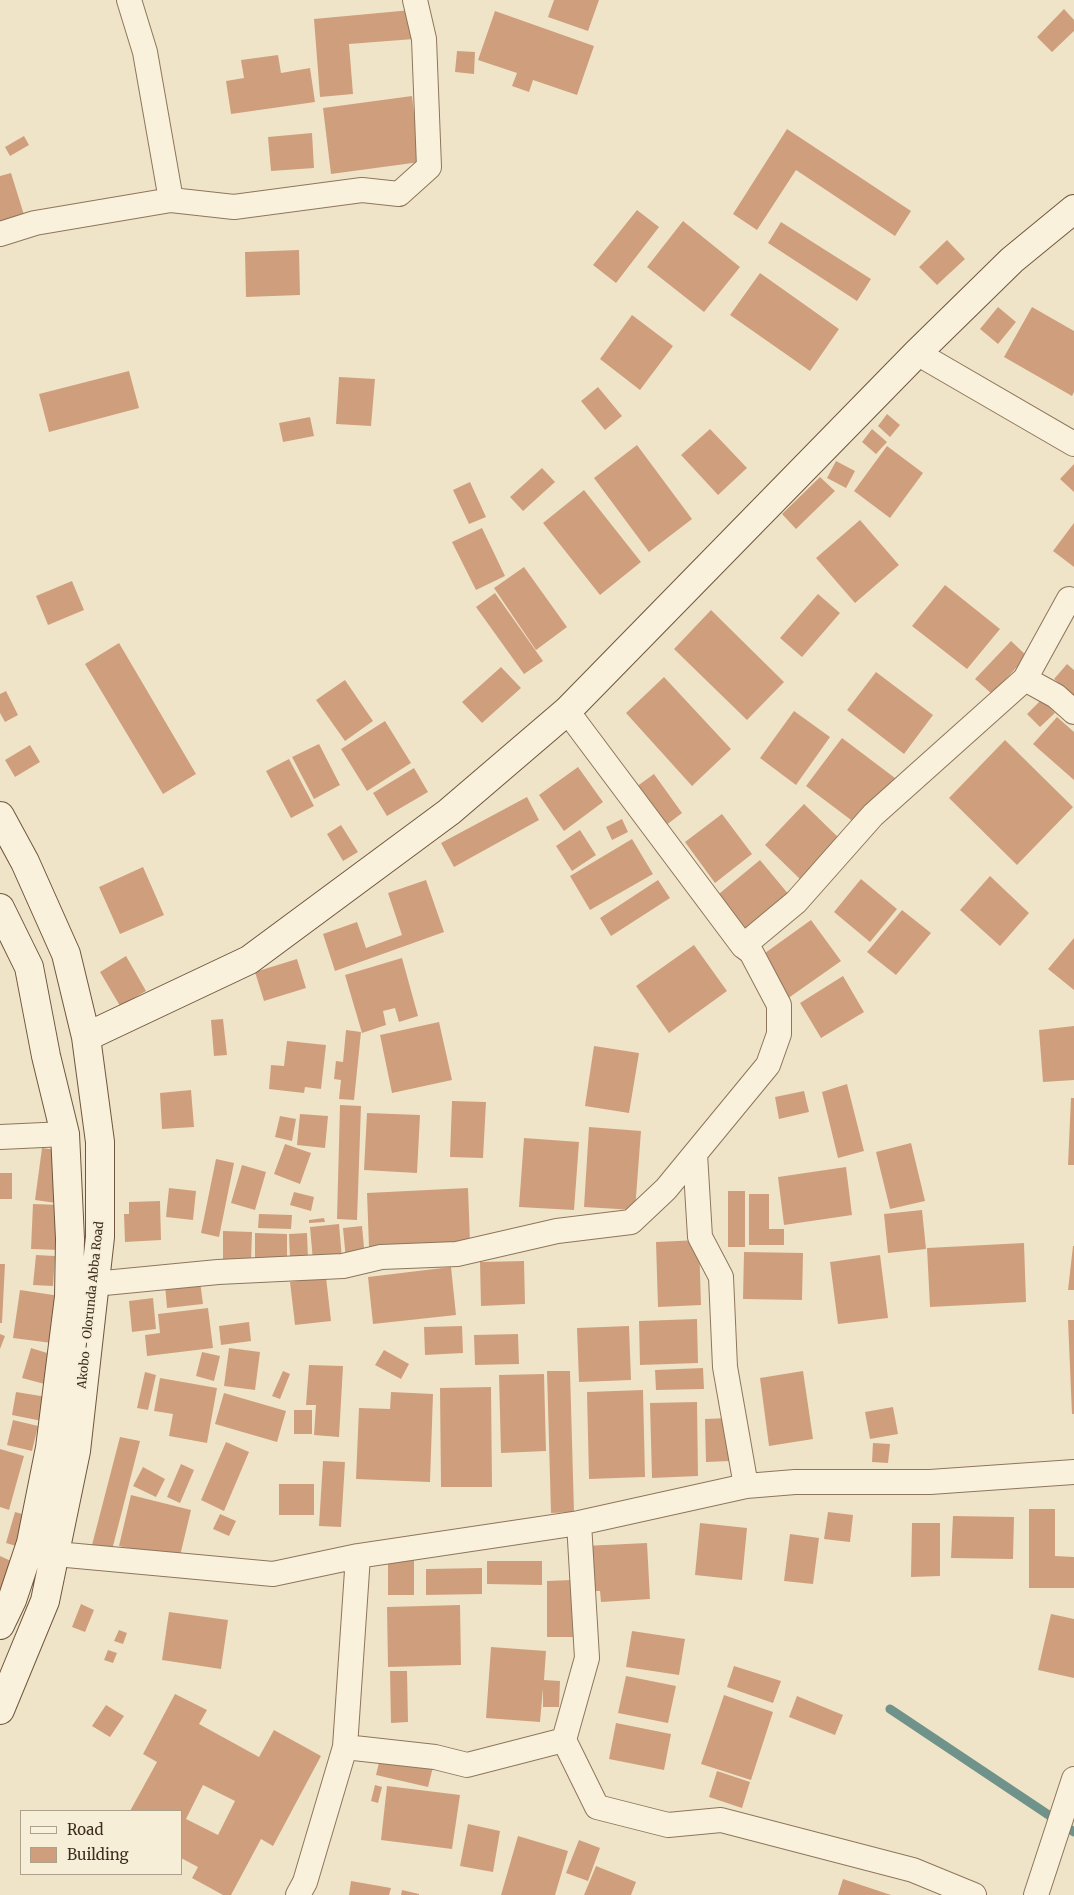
<!DOCTYPE html>
<html>
<head>
<meta charset="utf-8">
<style>
  body { margin:0 }
  #map { position:relative; width:1074px; height:1895px; overflow:hidden; background:#f0e4c8; font-family:Merriweather,serif }
  canvas { display:block }
  .legend { position:absolute; left:20px; top:1810px; width:162px; height:65px; box-sizing:border-box; background:#f7eed8; border:1px solid #ada18e; margin:0; padding:6px 9px; list-style:none; font-size:15px; color:#3d2e20 }
  .legend li { display:flex; align-items:center; gap:10px; height:25px }
  .legend b { width:25px; border:1px solid #ada18e }
</style>
</head>
<body>
<div id="map">
<canvas width="1074" height="1895"></canvas>
<ul class="legend">
<li><b style="height:6px;background:#faf1dc"></b>Road</li>
<li><b style="height:14px;background:#cf9f7d"></b>Building</li>
</ul>
</div>
<script>
const ctx = document.querySelector('canvas').getContext('2d');
ctx.lineJoin = 'round';
const toPath = rows => new Path2D(rows.map(r => 'M' + r).join(''));
function stroke(path, color, width, dash) { ctx.strokeStyle = color; ctx.lineWidth = width; ctx.lineCap = dash ? 'butt' : 'round'; ctx.setLineDash(dash || []); ctx.stroke(path); }
function fill(path, color) { ctx.fillStyle = color; ctx.fill(path, 'evenodd'); }
function label(font, color, halo, rows, align = 'center') {
  ctx.font = font + ' Merriweather,serif'; ctx.lineWidth = 4; ctx.setLineDash([]); ctx.textBaseline = 'middle'; ctx.strokeStyle = halo; ctx.fillStyle = color; for (const [text, x, y, turn = 0] of rows) {
    ctx.save(); ctx.translate(x, y); ctx.rotate((+turn || 0) * Math.PI / 180); ctx.textAlign = isNaN(turn) ? turn : align; if (halo) ctx.strokeText(text, 0, 0); ctx.fillText(text, 0, 0); ctx.restore();
  }
}
stroke(toPath([
  [890,1709,1074,1832]
]), '#6f938a', 9);
fill(toPath([
  [554,0,599,0,588,31,548,17],
  [1064,9,1074,20,1074,31,1052,52,1037,37],
  [411,10,414,39,349,44,353,94,320,97,314,19],
  [495,11,594,46,577,95,533,80,529,92,512,86,517,73,478,60],
  [457,51,475,52,474,74,455,72],
  [278,55,281,73,310,68,315,102,231,114,226,81,244,78,241,60],
  [412,96,420,162,331,174,323,108],
  [787,129,911,211,895,236,796,170,757,230,733,214],
  [312,133,314,168,271,171,268,137],
  [24,136,29,145,10,156,5,147],
  [11,173,25,218,0,226,0,176],
  [637,210,659,227,616,283,593,265],
  [683,221,740,267,704,312,647,267],
  [781,222,871,279,857,301,768,243],
  [947,240,965,259,937,285,919,267],
  [299,250,300,295,246,297,245,252],
  [760,273,839,329,810,371,730,315],
  [998,307,1016,322,998,344,980,329],
  [1032,307,1074,331,1074,392,1072,396,1004,357],
  [632,315,673,346,640,390,600,359],
  [129,371,139,408,49,432,39,394],
  [339,377,375,379,371,426,336,424],
  [598,387,622,416,605,430,581,401],
  [887,414,900,425,890,437,878,426],
  [310,417,314,436,283,442,279,423],
  [710,429,747,468,718,495,681,455],
  [872,429,887,442,876,454,862,442],
  [637,445,692,519,649,552,594,478],
  [887,446,923,473,890,518,854,491],
  [836,461,855,471,846,488,827,478],
  [1074,464,1074,492,1060,479],
  [542,468,555,482,523,511,510,497],
  [820,477,835,491,796,529,782,514],
  [470,482,486,517,469,524,453,490],
  [584,490,641,562,600,595,543,523],
  [860,520,899,565,855,603,816,558],
  [1074,523,1074,567,1053,551],
  [482,528,505,576,476,590,452,542],
  [524,567,567,627,536,650,494,588],
  [72,581,84,610,48,625,36,596],
  [945,585,1000,629,967,669,912,626],
  [495,593,543,661,524,674,476,607],
  [818,594,840,613,802,657,780,638],
  [711,610,784,682,747,720,674,649],
  [1011,641,1027,656,992,694,975,679],
  [119,643,196,774,163,794,85,664],
  [1067,664,1074,670,1074,696,1054,679],
  [501,667,521,688,482,723,462,702],
  [876,672,933,715,904,754,847,710],
  [664,677,731,749,692,786,626,713],
  [345,680,373,721,345,741,316,700],
  [6,691,18,715,5,722,0,713,0,694],
  [1042,699,1055,713,1040,727,1027,714],
  [794,711,830,737,796,785,760,758],
  [1057,717,1074,732,1074,780,1033,744],
  [385,721,411,763,367,791,341,749],
  [842,738,895,778,859,826,806,786],
  [1005,740,1073,807,1017,865,949,798],
  [319,744,340,785,314,799,292,757],
  [30,745,40,762,15,777,5,760],
  [289,759,314,806,291,818,266,771],
  [578,767,603,802,564,831,539,795],
  [414,768,428,792,387,816,373,793],
  [654,774,682,813,665,826,636,787],
  [527,797,539,820,454,867,441,843],
  [804,804,841,840,802,881,765,845],
  [722,814,752,854,715,883,685,842],
  [622,819,628,832,612,840,606,827],
  [341,825,358,852,343,861,327,834],
  [580,830,596,855,572,871,556,846],
  [632,839,653,874,590,910,570,876],
  [760,860,790,896,744,934,714,898],
  [143,867,164,915,120,934,99,887],
  [990,876,1029,913,1000,946,960,910],
  [861,879,897,909,870,942,834,912],
  [426,880,444,932,335,971,323,934,357,922,366,948,402,935,388,893],
  [658,880,670,898,611,936,600,918],
  [902,910,931,933,896,975,867,952],
  [811,920,841,961,787,999,758,958],
  [1074,938,1074,990,1048,969],
  [694,945,727,991,669,1033,636,986],
  [126,956,146,991,120,1006,100,972],
  [402,958,418,1016,399,1022,395,1008,383,1011,386,1025,362,1033,345,975],
  [297,959,306,988,264,1001,255,972],
  [843,976,864,1012,821,1038,800,1003],
  [223,1019,227,1055,214,1056,211,1020],
  [439,1022,452,1080,392,1093,380,1035],
  [1074,1026,1074,1080,1043,1082,1039,1030],
  [346,1030,361,1032,354,1100,339,1099,341,1080,334,1079,336,1061,343,1062],
  [287,1041,326,1045,321,1089,305,1087,304,1093,269,1089,271,1065,284,1066],
  [594,1046,639,1053,629,1113,585,1106],
  [847,1084,864,1151,838,1158,822,1092],
  [191,1090,194,1127,162,1129,160,1093],
  [804,1091,809,1112,779,1119,775,1097],
  [1071,1098,1074,1098,1074,1165,1068,1165],
  [452,1101,486,1102,483,1158,450,1157],
  [340,1105,361,1106,357,1220,337,1219],
  [367,1113,420,1115,417,1173,364,1170],
  [300,1114,328,1116,325,1148,297,1145],
  [280,1116,296,1119,292,1141,275,1137],
  [589,1127,641,1131,635,1210,584,1207],
  [524,1138,579,1142,574,1210,519,1207],
  [911,1143,925,1201,890,1209,876,1152],
  [285,1144,311,1153,300,1184,274,1174],
  [42,1148,64,1151,56,1203,35,1200],
  [216,1159,234,1163,219,1237,201,1233],
  [242,1165,266,1172,255,1210,231,1203],
  [846,1167,852,1215,784,1225,778,1177],
  [0,1173,12,1173,12,1199,0,1199],
  [169,1188,196,1191,193,1220,166,1217],
  [468,1188,470,1242,369,1247,367,1193],
  [728,1191,745,1191,745,1247,728,1247],
  [294,1192,314,1197,311,1211,290,1205],
  [749,1194,769,1194,769,1229,784,1229,784,1245,749,1245],
  [160,1201,161,1240,125,1242,124,1214,129,1214,129,1202],
  [33,1204,62,1205,60,1250,31,1249],
  [922,1210,926,1249,888,1253,884,1214],
  [259,1214,292,1215,291,1229,258,1228],
  [324,1218,325,1222,309,1223,309,1220],
  [339,1224,342,1259,313,1261,310,1227],
  [362,1226,365,1258,346,1260,343,1228],
  [223,1231,252,1232,251,1262,223,1262],
  [255,1233,287,1234,287,1262,255,1262],
  [307,1233,308,1258,290,1258,289,1234],
  [699,1240,701,1305,658,1307,656,1242],
  [1024,1243,1026,1302,930,1307,927,1248],
  [1073,1246,1074,1246,1074,1290,1068,1290],
  [744,1252,803,1253,802,1300,743,1299],
  [36,1255,55,1256,53,1286,33,1285],
  [880,1255,888,1318,838,1324,830,1262],
  [524,1261,525,1304,481,1306,480,1262],
  [0,1264,5,1264,2,1323,0,1323],
  [451,1267,456,1315,373,1324,368,1277],
  [326,1277,331,1321,295,1325,290,1282],
  [200,1281,203,1304,167,1308,165,1285],
  [20,1290,60,1296,52,1343,13,1338],
  [153,1298,156,1329,132,1332,129,1301],
  [208,1308,213,1348,147,1356,145,1335,160,1333,158,1314],
  [697,1319,698,1363,640,1365,639,1321],
  [1068,1320,1074,1320,1074,1414,1072,1414],
  [249,1322,251,1341,221,1345,219,1326],
  [462,1326,463,1353,425,1355,424,1327],
  [629,1326,631,1380,579,1382,577,1328],
  [0,1334,5,1336,0,1349],
  [518,1334,519,1364,475,1365,474,1335],
  [31,1348,60,1357,52,1386,22,1378],
  [229,1348,260,1352,255,1390,224,1386],
  [384,1350,409,1364,401,1379,375,1365],
  [202,1352,220,1356,214,1381,196,1376],
  [309,1365,343,1366,339,1437,314,1435,316,1405,306,1405],
  [703,1368,704,1389,656,1390,655,1370],
  [283,1371,290,1374,280,1399,272,1396],
  [547,1371,570,1371,574,1512,551,1513],
  [803,1371,813,1439,769,1446,760,1378],
  [145,1372,156,1375,148,1410,137,1408],
  [544,1374,546,1451,501,1453,499,1375],
  [160,1378,217,1388,207,1443,169,1436,173,1414,154,1411],
  [491,1387,492,1487,441,1487,440,1388],
  [643,1390,645,1477,589,1479,587,1392],
  [16,1392,47,1397,42,1421,12,1415],
  [391,1392,433,1394,430,1482,356,1479,359,1408,390,1409],
  [224,1393,286,1411,277,1442,215,1424],
  [697,1402,698,1476,652,1478,650,1403],
  [893,1407,898,1434,870,1439,865,1412],
  [294,1410,312,1410,312,1434,294,1434],
  [729,1418,730,1461,706,1462,705,1419],
  [13,1420,38,1426,32,1451,7,1445],
  [120,1437,140,1441,112,1550,92,1545],
  [226,1442,249,1452,224,1511,201,1500],
  [873,1443,890,1444,888,1463,872,1462],
  [0,1449,24,1456,9,1510,0,1507],
  [323,1461,345,1462,341,1527,319,1526],
  [181,1464,194,1470,180,1503,167,1497],
  [143,1467,165,1479,156,1497,133,1486],
  [279,1484,314,1484,314,1515,279,1515],
  [131,1495,191,1510,179,1560,119,1546],
  [1029,1509,1055,1509,1055,1556,1074,1557,1074,1588,1029,1588],
  [15,1512,33,1517,23,1548,6,1543],
  [828,1512,853,1515,850,1542,824,1539],
  [220,1514,236,1521,229,1536,213,1529],
  [953,1516,1014,1517,1013,1559,951,1558],
  [700,1523,747,1528,742,1580,695,1575],
  [912,1523,940,1523,940,1576,911,1577],
  [790,1534,819,1538,813,1584,784,1581],
  [647,1543,650,1599,601,1602,600,1591,593,1591,584,1546],
  [388,1555,414,1556,414,1595,388,1595],
  [0,1556,20,1565,0,1601],
  [487,1561,542,1561,542,1585,487,1584],
  [482,1568,482,1594,426,1595,426,1569],
  [572,1580,573,1637,547,1637,547,1581],
  [81,1604,94,1610,85,1632,72,1627],
  [460,1605,461,1665,388,1667,387,1607],
  [169,1612,228,1620,221,1669,162,1660],
  [1051,1614,1074,1619,1074,1678,1038,1670],
  [119,1630,127,1633,123,1644,114,1641],
  [632,1631,685,1639,679,1675,626,1667],
  [491,1647,546,1651,544,1680,560,1681,559,1707,543,1707,543,1688,540,1722,486,1718],
  [108,1650,117,1653,113,1663,104,1660],
  [734,1666,781,1681,773,1703,727,1687],
  [390,1671,407,1671,408,1722,391,1723],
  [626,1676,676,1686,668,1723,618,1713],
  [175,1694,207,1710,199,1724,259,1757,274,1730,321,1756,273,1846,261,1839,231,1895,223,1895,192,1878,198,1867,181,1858,181,1811,130,1811,157,1762,143,1754],
  [203,1785,235,1801,218,1835,186,1819],
  [724,1695,773,1712,751,1780,701,1764],
  [797,1696,843,1715,835,1735,789,1717],
  [106,1705,124,1716,110,1737,92,1726],
  [616,1723,671,1734,664,1770,609,1759],
  [381,1754,433,1767,428,1787,376,1775],
  [717,1771,750,1782,742,1808,709,1797],
  [375,1785,382,1787,378,1803,371,1801],
  [387,1786,460,1795,452,1849,381,1840],
  [468,1824,500,1831,493,1872,460,1866],
  [518,1836,568,1851,555,1895,501,1895],
  [579,1840,600,1848,588,1881,566,1873],
  [596,1866,636,1882,631,1895,584,1895],
  [843,1879,891,1895,838,1895],
  [351,1881,391,1888,389,1895,349,1895],
  [402,1890,419,1894,419,1895,401,1895]
]), '#cf9f7d');
const street = toPath([
  [129,0,145,52,171,200],
  [0,234,35,223,171,200,234,207,362,190,399,194,429,167,424,39,415,0],
  [917,353,1074,444],
  [1025,679,1056,696,1074,712],
  [743,946,796,902,873,815,1025,679,1069,599],
  [0,1137,65,1134],
  [695,1154,700,1237,721,1277,725,1367,746,1486],
  [94,1284,218,1272,343,1266,381,1257,457,1254,557,1231,631,1222,666,1189,768,1065,779,1034,779,1005,751,952,743,946,567,711],
  [579,1523,587,1658,564,1740,597,1807,668,1825,721,1820,913,1870,974,1895],
  [56,1554,273,1574,358,1556,579,1523,746,1486,795,1482,930,1482,1074,1472],
  [345,1747,435,1757,467,1765,564,1740],
  [298,1895,305,1882,345,1747,358,1556],
  [1036,1895,1074,1779]
]);
const secondary = toPath([
  [0,816,25,862,66,954,86,1037,100,1142,100,1237,76,1451,45,1601,0,1710],
  [0,908,29,967,46,1056,65,1134,70,1239,69,1297,50,1448,31,1543,12,1600,0,1625],
  [86,1037,249,960,449,812,567,711,917,353,1012,260,1074,209]
]);
stroke(street, '#8d765c', 26);
stroke(secondary, '#6f573f', 30);
stroke(street, '#faf1dc', 24);
stroke(secondary, '#faf1dc', 28);
label('12px', '#3d2e20', '#f7eed8', [
  ["Akobo - Olorunda Abba Road",91,1305,-84]
]);
</script>
</body>
</html>
